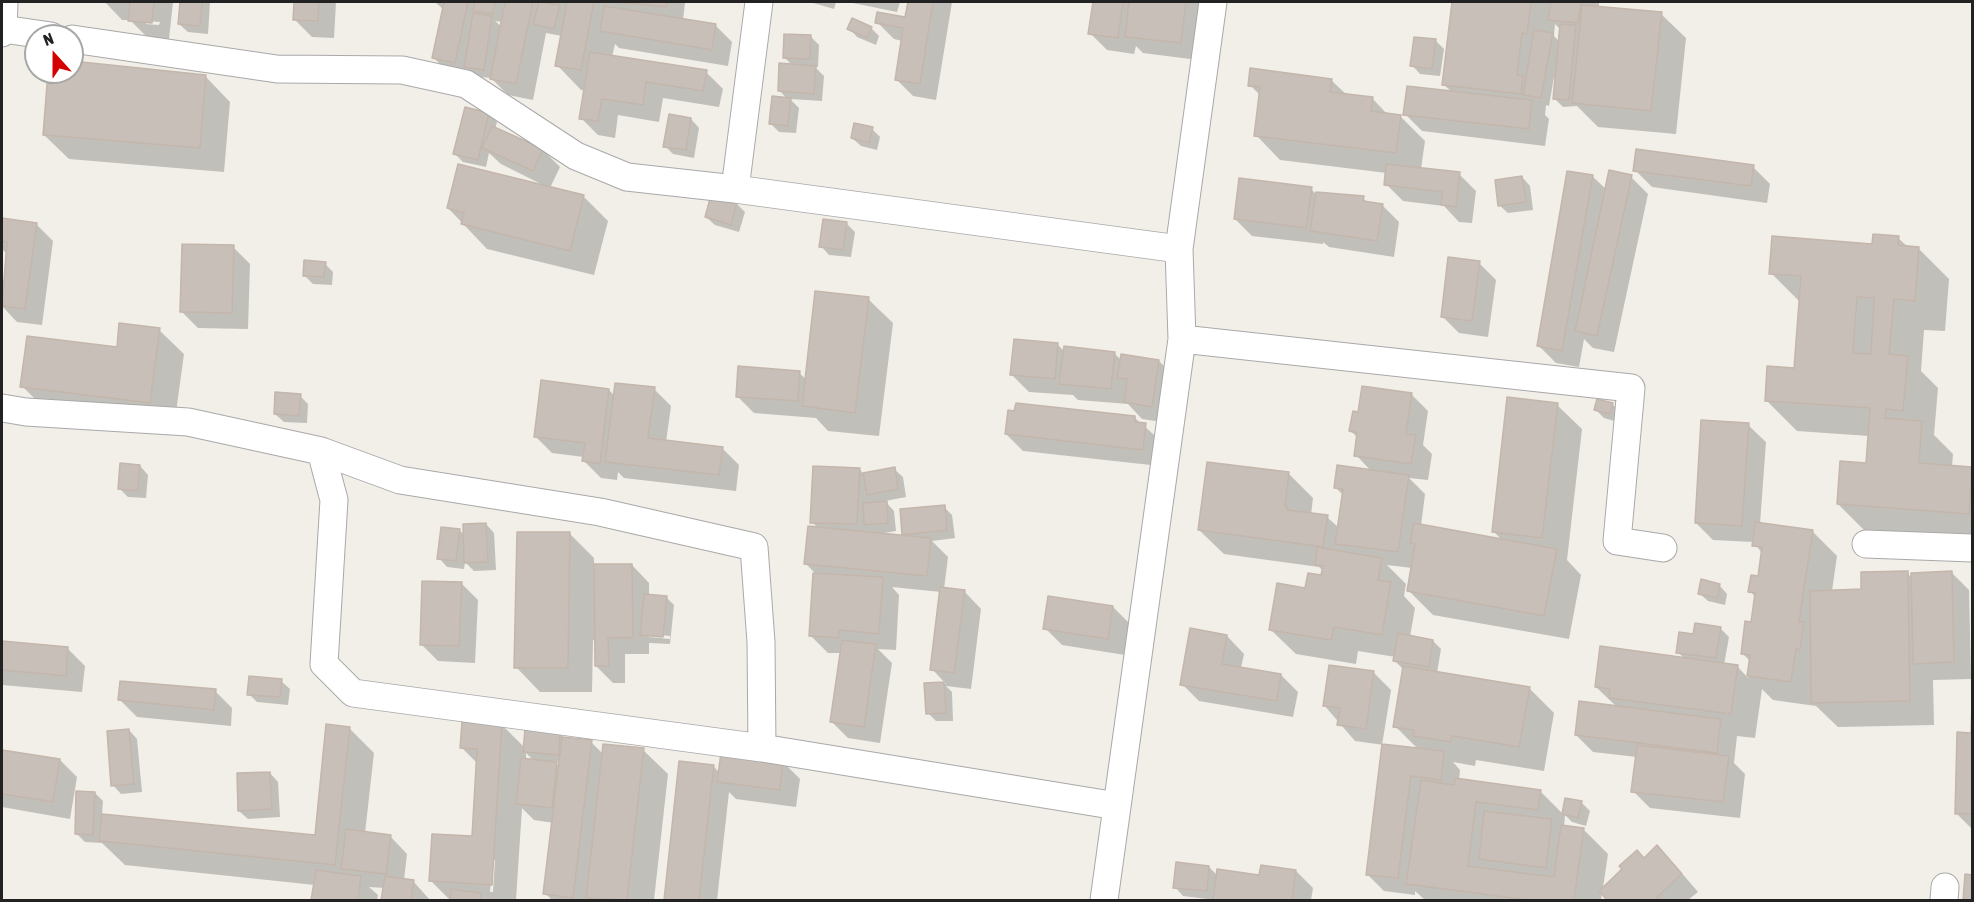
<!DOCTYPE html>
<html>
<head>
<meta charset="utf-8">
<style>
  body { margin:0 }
  #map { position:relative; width:1974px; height:902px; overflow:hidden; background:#f2efe9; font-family:"Asap Condensed",sans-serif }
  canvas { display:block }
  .frame { position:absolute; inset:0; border:3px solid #222; pointer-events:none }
  .north { position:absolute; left:24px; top:24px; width:60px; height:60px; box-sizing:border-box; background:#fff; border:2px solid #a7a7a7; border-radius:50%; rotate:339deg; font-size:16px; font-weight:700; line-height:24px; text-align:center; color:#222 }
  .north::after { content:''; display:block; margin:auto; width:21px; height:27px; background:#d40000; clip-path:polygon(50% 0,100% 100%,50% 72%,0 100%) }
</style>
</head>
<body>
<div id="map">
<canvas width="1974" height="902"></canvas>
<div class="frame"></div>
<div class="north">N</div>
</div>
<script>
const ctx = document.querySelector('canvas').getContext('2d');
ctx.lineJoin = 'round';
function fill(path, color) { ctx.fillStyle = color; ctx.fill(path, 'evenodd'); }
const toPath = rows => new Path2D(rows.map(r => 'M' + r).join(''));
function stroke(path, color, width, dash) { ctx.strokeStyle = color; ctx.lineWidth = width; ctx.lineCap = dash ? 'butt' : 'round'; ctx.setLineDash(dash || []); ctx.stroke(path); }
fill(toPath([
  [105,2,173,2,169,39,147,37,130,20,122,20],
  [146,21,160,22,159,25,146,24],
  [181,2,210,2,208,34,188,32,179,24],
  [296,2,336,2,334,38,312,37,295,20],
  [435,2,685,2,683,20,715,25,732,42,728,66,619,48,615,44,612,57,706,72,723,89,719,107,663,98,659,122,618,115,615,138,598,135,581,118,586,91,581,90,557,65,562,36,546,33,533,100,508,95,491,78,450,74,433,57,444,10],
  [495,21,503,22,502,27],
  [810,2,836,2,834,9],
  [848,2,900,2,897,12],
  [909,2,952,2,936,100,913,96,896,79,902,41,894,39,877,22,906,19],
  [1095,2,1204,2,1198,60,1143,53,1136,46,1134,54,1107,50,1090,33],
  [1454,2,1599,2,1599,8,1661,14,1686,38,1676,134,1598,127,1577,106,1563,107,1555,99,1557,77,1554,77,1549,106,1546,105,1545,115,1549,119,1545,146,1422,131,1405,114,1452,92,1444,85],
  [1555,24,1561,30,1560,42,1554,36],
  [849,28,871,28,879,36,876,45,857,37],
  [811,37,819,45,818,67,815,67,824,76,822,101,790,99,799,108,796,133,779,132,771,124,788,100,779,90,793,66,784,57],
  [1416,38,1436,41,1444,49,1440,76,1420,74,1412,65],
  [72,63,206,77,230,102,224,172,69,159,44,135,49,72,72,72],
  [1331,80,1347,95,1372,98,1388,115,1400,116,1425,141,1421,169,1459,174,1476,191,1472,223,1459,222,1444,206,1403,201,1386,184,1387,173,1280,160,1256,135,1261,96,1250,85],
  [488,114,497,122,495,129,543,150,560,167,550,188,583,196,608,221,594,275,487,249,448,208,549,188,501,164,489,153,486,167,463,162,455,154],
  [691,119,699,128,694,158,673,154,665,146],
  [872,129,880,137,877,150,861,146,852,138],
  [1753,167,1770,184,1767,203,1652,187,1635,170],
  [1592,176,1607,190,1631,177,1648,194,1614,352,1593,348,1584,339,1579,367,1556,363,1539,346],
  [1522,177,1530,186,1533,210,1508,213,1499,205],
  [1311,189,1316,194,1363,198,1368,203,1382,205,1399,222,1394,257,1329,247,1323,242,1323,244,1252,236,1235,219],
  [736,203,745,212,739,232,715,225,706,217],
  [2,220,36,224,53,241,42,325,17,322,2,306,7,254,2,249],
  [846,223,855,232,851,257,829,255,821,246],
  [1898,238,1908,247,1918,248,1949,279,1945,331,1924,330,1921,371,1938,388,1934,435,1953,454,1952,467,1972,470,1972,542,1869,535,1838,504,1867,465,1869,436,1797,431,1766,400,1796,369,1801,303,1771,273],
  [233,247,250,264,248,329,198,328,181,311],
  [1479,263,1496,280,1488,337,1459,333,1442,316],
  [325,264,333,272,332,285,313,284,304,275],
  [868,299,893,323,879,436,828,431,816,418,754,413,737,396,799,373,807,380],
  [159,330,184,354,174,427,47,411,22,386],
  [1058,345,1065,352,1114,353,1121,360,1159,361,1176,378,1169,423,1142,419,1128,404,1078,400,1073,395,1029,392,1012,375],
  [654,389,671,406,666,442,722,448,739,465,736,491,624,478,618,472,617,480,601,478,584,461,584,457,552,453,535,436,609,390,615,396],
  [1411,394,1428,411,1423,445,1432,454,1428,480,1409,478,1425,494,1421,526,1502,540,1493,531,1557,405,1582,429,1567,560,1581,575,1569,639,1433,615,1408,590,1412,568,1387,565,1406,584,1404,596,1415,608,1410,637,1433,641,1441,649,1437,673,1529,688,1554,713,1544,771,1476,760,1475,766,1453,762,1460,770,1459,780,1540,791,1563,814,1581,802,1590,811,1586,826,1572,822,1565,815,1564,827,1583,829,1608,854,1603,888,1637,852,1644,859,1674,864,1698,892,1688,900,1609,900,1602,893,1601,900,1425,900,1415,891,1415,895,1384,891,1367,874,1384,745,1355,741,1324,705,1330,667,1374,673,1391,690,1382,745,1418,749,1395,726,1403,669,1395,661,1396,657,1358,651,1356,664,1296,654,1271,630,1306,590,1323,577,1323,571,1319,567,1224,554,1199,530,1289,474,1313,498,1311,515,1327,517,1339,528,1344,496,1335,487,1372,472,1356,455,1358,438,1351,431,1360,414],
  [300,396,308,404,307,423,284,422,275,414],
  [1612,404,1621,412,1618,422,1604,418,1596,410],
  [1135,418,1162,442,1160,466,1023,451,1006,434],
  [1748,425,1766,442,1760,524,1812,531,1837,556,1832,591,1863,591,1907,573,1912,578,1952,573,1969,590,1971,679,1933,680,1934,725,1838,727,1816,706,1773,700,1762,689,1755,738,1737,736,1734,763,1745,774,1740,818,1650,808,1633,791,1637,757,1593,752,1576,735,1617,707,1596,687,1685,659,1678,652,1694,636,1720,628,1729,637,1724,665,1737,666,1748,678,1751,662,1742,653,1753,624,1756,598,1750,591,1759,578,1763,555,1754,542,1713,540,1696,523],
  [140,466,148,475,146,498,128,497,119,488],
  [859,469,864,474,894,469,903,477,906,497,885,501,894,511,896,531,878,534,907,537,904,534,944,507,952,515,955,538,932,541,948,557,944,589,964,591,981,609,971,689,946,686,952,692,953,721,936,721,928,713,926,685,946,684,932,669,941,592,892,587,899,595,896,650,878,649,892,663,880,743,848,738,831,721,841,653,828,653,811,636,814,572,805,563,818,528,812,522],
  [486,524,494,533,496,570,474,571,465,562,464,569,447,567,439,558,460,531,465,535],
  [570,534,594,558,594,566,632,565,649,583,649,596,666,597,674,605,670,644,649,643,649,654,625,654,625,683,613,683,596,666,596,640,593,640,592,692,540,692,516,667],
  [649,634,670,636,670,639,649,637],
  [461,583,478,600,475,663,438,661,421,644],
  [1719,585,1727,594,1725,605,1708,601,1699,593],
  [1113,607,1130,624,1125,655,1062,645,1045,628],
  [1227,636,1244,654,1241,668,1281,675,1298,692,1293,717,1199,701,1182,684],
  [2,643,68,649,85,666,82,692,2,685],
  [281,681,290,689,288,705,257,702,249,694],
  [215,691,232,708,231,726,137,717,120,700],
  [502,725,525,748,560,733,565,739,591,742,603,754,643,750,668,774,654,900,552,900,545,893,554,823,534,820,522,808,516,900,450,900,430,880,473,838,478,764,462,748],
  [526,753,534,761,526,760],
  [554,761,561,762,560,768],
  [492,860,495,860,493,892,490,892],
  [1972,727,1972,829,1956,813,1958,734,1972,734],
  [349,728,374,753,365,833,390,836,407,854,404,880,413,881,430,900,383,900,385,888,369,887,378,895,377,900,313,900,315,885,125,865,102,843,85,842,76,833,95,793,103,801,102,815,316,837],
  [129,730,137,739,142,792,121,794,113,785],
  [2,751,60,760,77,777,70,819,2,807],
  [783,762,800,779,796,807,736,799,729,792,717,900,665,900,681,763,713,766,720,773],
  [270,773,278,782,280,817,248,819,239,811],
  [1209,867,1218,876,1261,877,1296,871,1313,888,1311,900,1216,900,1183,896,1175,887]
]), '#0003');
const building = toPath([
  [130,2,154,2,152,23,128,21,130,2],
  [180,2,202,2,200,26,178,24,180,2],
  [294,2,319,2,318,21,293,20,294,2],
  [444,2,468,2,455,63,432,58,444,2],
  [475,2,495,2,493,14,473,11,475,2],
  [505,2,533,2,516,84,490,79,505,2],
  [539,2,560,5,554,29,533,24,539,2],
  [567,2,594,2,581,70,555,66,567,2],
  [617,2,667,2,666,7,617,2],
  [908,2,933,2,920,84,895,80,903,28,875,23,877,12,905,17,908,2],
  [1093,2,1123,2,1118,38,1088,34,1093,2],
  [1129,2,1186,2,1181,43,1125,37,1129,2],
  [1452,2,1531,2,1527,34,1522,33,1517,75,1523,76,1521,94,1442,85,1452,2],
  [1551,2,1581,2,1578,23,1548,20,1551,2],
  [1582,5,1662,12,1651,111,1572,103,1582,5],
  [604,6,716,24,712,50,600,31,604,6],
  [473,13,492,16,484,70,464,67,473,13],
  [852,18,872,27,867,38,847,29,852,18],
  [1560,24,1576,25,1569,100,1553,99,1560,24],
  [1534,30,1553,33,1541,98,1523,95,1534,30],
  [784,34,811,35,810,59,783,58,784,34],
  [1414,37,1436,39,1432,69,1410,66,1414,37],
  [590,52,707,70,703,91,646,82,643,105,602,99,598,121,579,119,590,52],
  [72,61,206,75,200,148,43,135,48,72,72,72,72,61],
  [779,63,816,66,814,94,778,91,779,63],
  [1250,68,1332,79,1330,92,1373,97,1371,111,1401,115,1396,153,1254,136,1260,87,1248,86,1250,68],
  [1407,86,1532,100,1529,129,1403,115,1407,86],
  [772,96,791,98,788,126,769,124,772,96],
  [465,107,489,113,478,160,453,154,465,107],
  [669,114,691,118,686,150,663,147,669,114],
  [854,123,873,127,869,143,851,138,854,123],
  [492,126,543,149,533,171,482,148,492,126],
  [1636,149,1754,165,1751,186,1633,171,1636,149],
  [458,164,584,195,570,251,461,224,464,213,447,208,458,164],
  [1386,164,1460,172,1456,207,1441,205,1442,192,1384,185,1386,164],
  [1609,170,1632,175,1597,336,1575,331,1609,170],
  [1567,171,1593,175,1562,351,1537,346,1567,171],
  [1522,176,1526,202,1498,206,1495,180,1522,176],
  [1239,178,1312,187,1306,228,1234,219,1239,178],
  [1316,192,1364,196,1363,201,1383,204,1377,241,1310,231,1316,192],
  [711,195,737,202,731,225,705,217,711,195],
  [2,218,37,223,25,309,2,306,7,242,2,241,2,218],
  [823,219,847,222,843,250,819,247,823,219],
  [1873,234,1899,236,1898,245,1919,247,1915,301,1894,299,1889,354,1908,356,1903,411,1886,409,1885,418,1922,421,1919,463,1972,467,1969,514,1837,504,1840,461,1866,463,1870,408,1765,401,1767,366,1794,368,1801,276,1769,274,1772,236,1872,244,1873,234],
  [1857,297,1874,298,1871,354,1853,353,1857,297],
  [182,244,234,245,232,313,180,312,182,244],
  [1448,257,1480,261,1472,321,1441,317,1448,257],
  [304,260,326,262,324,277,303,276,304,260],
  [815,291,869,297,855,413,802,406,815,291],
  [119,323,160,328,150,403,20,387,27,336,117,347,119,323],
  [1014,339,1058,343,1055,379,1010,375,1014,339],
  [1064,346,1115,352,1111,389,1059,384,1064,346],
  [1121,354,1159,360,1152,407,1124,402,1127,379,1117,378,1121,354],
  [738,366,800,371,798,401,736,397,738,366],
  [541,380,609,389,600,464,582,461,585,443,534,437,541,380],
  [615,383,655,387,648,438,723,447,719,475,605,462,615,383],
  [1362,386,1412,393,1406,434,1416,435,1411,464,1354,456,1357,433,1349,431,1353,411,1358,412,1362,386],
  [275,392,301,394,299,416,274,414,275,392],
  [1507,397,1558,403,1542,538,1492,532,1507,397],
  [1597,399,1613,403,1610,414,1594,410,1597,399],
  [1016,403,1135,416,1135,422,1146,423,1143,450,1005,434,1008,410,1014,411,1016,403],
  [1701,420,1749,423,1742,526,1695,523,1701,420],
  [1207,462,1289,472,1285,506,1287,506,1287,510,1328,515,1323,547,1198,530,1207,462],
  [120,463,140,465,138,491,118,489,120,463],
  [1337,465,1409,475,1398,552,1335,544,1343,489,1334,488,1337,465],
  [813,466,860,468,857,524,810,523,813,466],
  [895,467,898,489,867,495,863,473,895,467],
  [887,501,888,523,864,525,863,503,887,501],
  [945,505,947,530,902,535,900,509,945,505],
  [1755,522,1813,530,1799,622,1804,622,1800,650,1796,649,1791,682,1747,676,1750,655,1741,654,1745,621,1751,622,1755,593,1748,592,1751,575,1758,576,1762,547,1752,546,1755,522],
  [486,523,488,562,464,563,463,524,486,523],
  [1414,523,1557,549,1544,616,1407,591,1415,544,1410,543,1414,523],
  [808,526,931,538,927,576,804,564,808,526],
  [441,527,460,529,456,561,437,559,441,527],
  [517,532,570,532,568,668,514,668,517,532],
  [1317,547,1382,558,1378,580,1391,582,1382,635,1334,627,1331,640,1269,630,1277,583,1305,588,1308,573,1321,575,1323,566,1315,565,1317,547],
  [594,564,632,564,633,638,608,638,609,666,595,666,594,564],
  [1908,571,1910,701,1811,703,1810,591,1861,589,1861,572,1908,571],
  [1952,571,1954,662,1913,664,1911,573,1952,571],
  [813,573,883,577,879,634,839,630,839,638,809,636,813,573],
  [1701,579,1720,584,1717,598,1698,594,1701,579],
  [422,581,462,582,459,646,420,645,422,581],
  [940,587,965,590,954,673,930,670,940,587],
  [644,594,667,596,663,637,640,635,644,594],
  [1048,596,1113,606,1108,639,1043,629,1048,596],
  [1695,623,1721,627,1716,658,1676,653,1679,632,1693,634,1695,623],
  [1190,628,1227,635,1222,664,1281,674,1277,701,1180,685,1190,628],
  [1398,633,1433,640,1429,667,1393,661,1398,633],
  [842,640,876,644,864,727,830,722,842,640],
  [2,641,68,647,66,676,2,670,2,641],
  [1600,646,1738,665,1731,714,1609,698,1610,689,1595,687,1600,646],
  [1329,665,1374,671,1366,729,1337,725,1340,708,1323,706,1329,665],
  [1403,666,1530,687,1519,747,1452,736,1451,742,1413,736,1414,730,1393,727,1403,666],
  [249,676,282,679,280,697,247,695,249,676],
  [120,681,216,689,214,710,118,700,120,681],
  [944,682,946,713,926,714,924,683,944,682],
  [1579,701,1721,719,1717,753,1575,735,1579,701],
  [1972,704,1972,814,1955,814,1957,732,1971,733,1972,704],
  [462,722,502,724,492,885,429,881,432,834,472,836,477,749,460,748,462,722],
  [326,724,350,727,335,865,99,841,102,814,315,835,326,724],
  [129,729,134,784,111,786,107,731,129,729],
  [525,729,560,732,559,755,523,752,525,729],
  [562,737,592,740,573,898,543,894,562,737],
  [603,744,644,748,627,900,586,898,603,744],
  [1382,744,1444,751,1441,780,1411,776,1398,878,1366,875,1382,744],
  [1637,745,1729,756,1723,802,1631,792,1637,745],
  [2,750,60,759,53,802,2,794,2,750],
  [721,753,783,761,780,790,717,782,721,753],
  [521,758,557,762,552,808,516,804,521,758],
  [679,761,714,765,699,900,664,900,679,761],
  [270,772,272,809,238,811,237,773,270,772],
  [1455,778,1541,790,1538,810,1476,802,1468,866,1554,877,1561,825,1584,828,1574,900,1528,900,1406,884,1421,780,1454,785,1455,778],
  [76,791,95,792,93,835,75,834,76,791],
  [1565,798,1582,801,1578,818,1562,814,1565,798],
  [1484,811,1552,819,1546,868,1479,859,1484,811],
  [346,829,391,835,386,874,341,869,346,829],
  [1657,845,1682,874,1657,897,1660,900,1607,900,1599,891,1622,869,1619,866,1637,850,1644,858,1657,845],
  [1176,862,1209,866,1207,891,1173,888,1176,862],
  [1261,865,1296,870,1292,900,1213,900,1217,869,1259,875,1261,865],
  [316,870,361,876,358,900,311,900,316,870],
  [1965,874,1972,875,1972,900,1963,900,1965,874],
  [385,876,414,880,411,900,381,900,385,876],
  [451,889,481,893,480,900,450,900,451,889]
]);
fill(building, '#c7bfb8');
stroke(building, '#c4b6ab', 1.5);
const street = toPath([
  [3,29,4,2],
  [2,33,3,29,51,36],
  [72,39,277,69,402,70,466,84,576,156,627,177,735,189,1179,249],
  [735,189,759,2],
  [1182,339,1631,388,1617,541,1663,548],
  [2,408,26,412,188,422,321,451,334,500,324,664,353,693,762,748,1117,806],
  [321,451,400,480,600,512,754,547,761,642,762,748],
  [1866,544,1972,548],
  [1104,900,1182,339,1179,249,1213,2],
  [1944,900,1945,887]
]);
stroke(street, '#a9a9a9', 29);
stroke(street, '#fff', 27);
</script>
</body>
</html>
